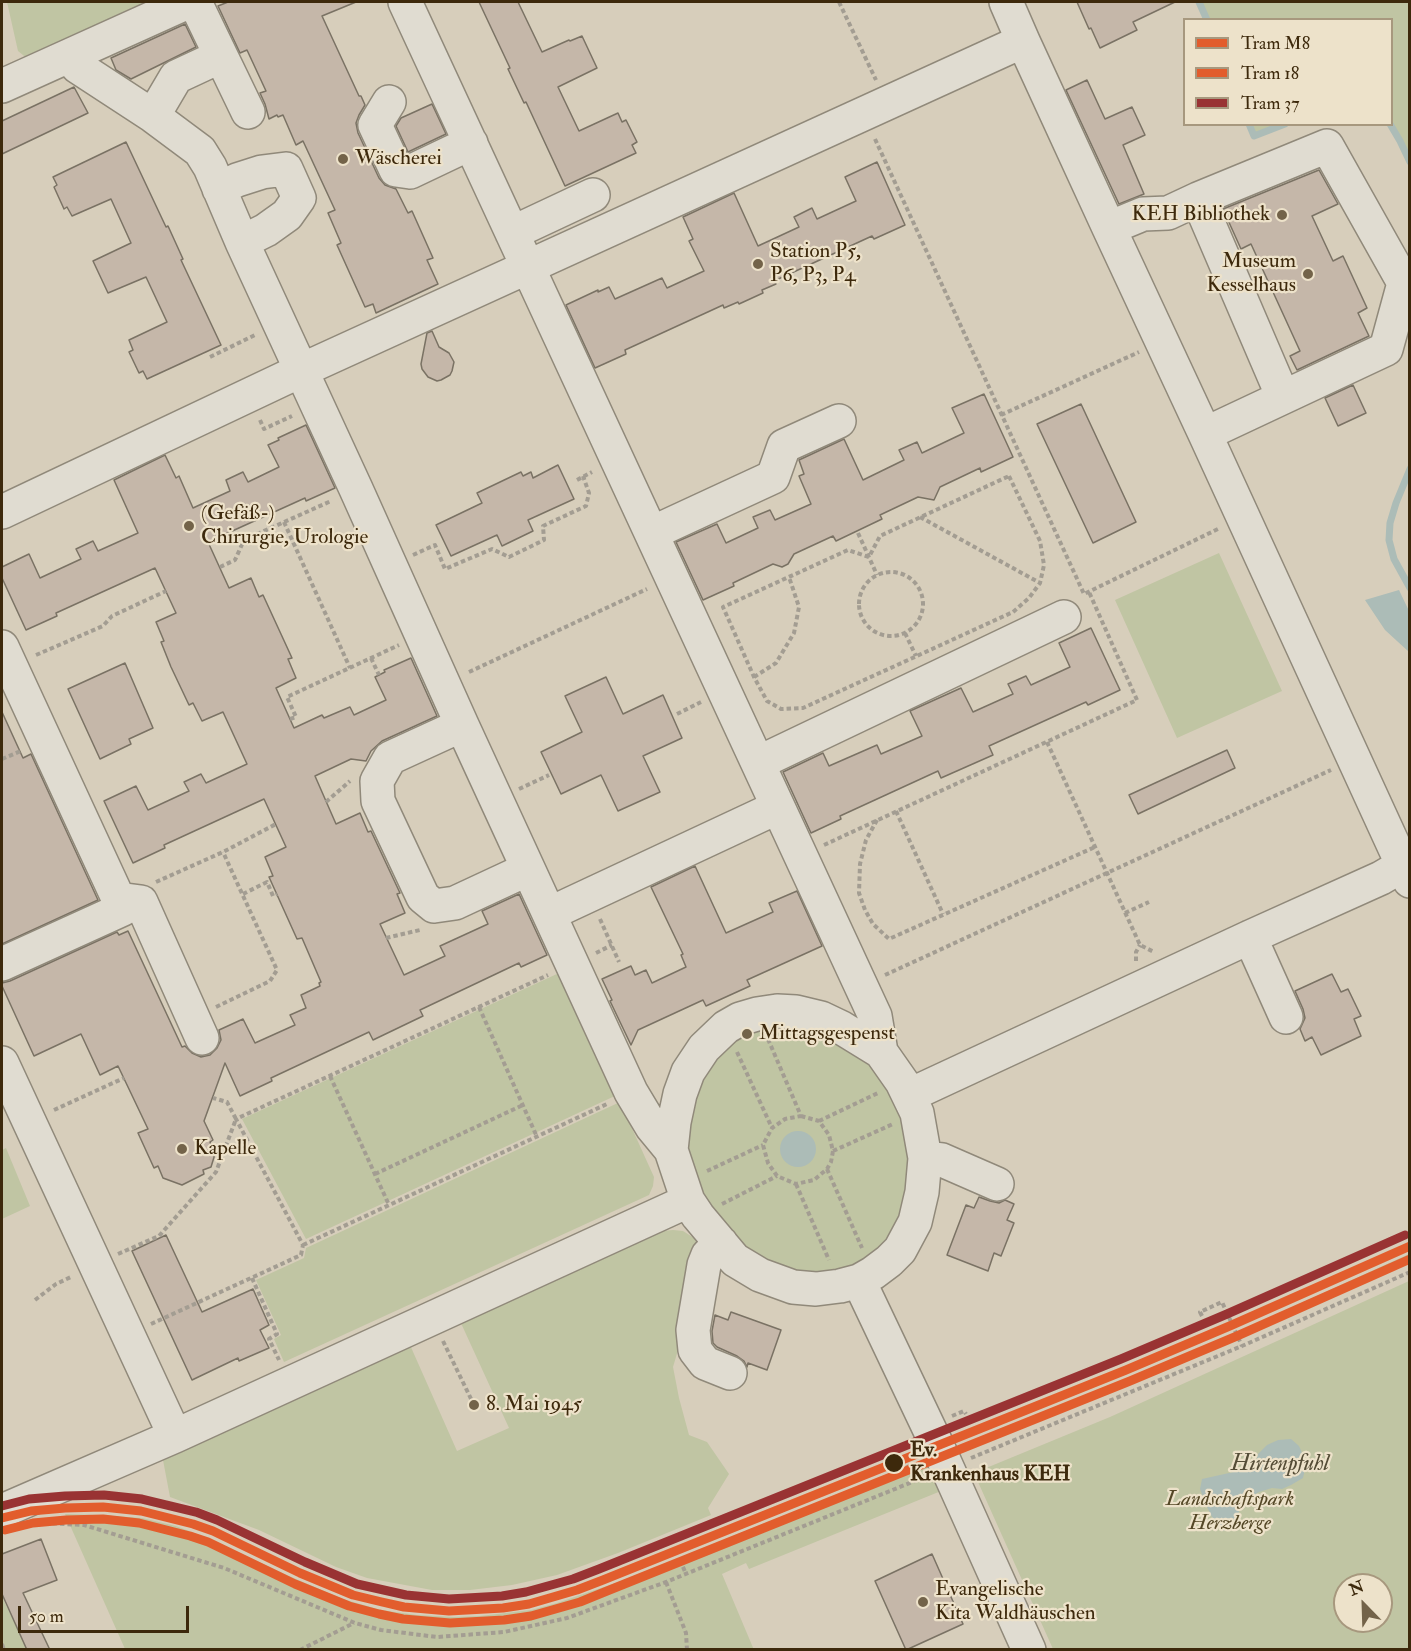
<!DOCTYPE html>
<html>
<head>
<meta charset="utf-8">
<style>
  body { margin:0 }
  #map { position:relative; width:1411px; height:1651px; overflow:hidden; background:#d7cebb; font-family:"IM FELL Double Pica",serif }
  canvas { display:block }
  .frame { position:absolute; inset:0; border:3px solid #3d290c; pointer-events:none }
  .legend { position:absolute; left:1183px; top:18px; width:210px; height:108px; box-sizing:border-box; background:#ede2ca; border:2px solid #a7987e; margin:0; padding:8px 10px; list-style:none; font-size:18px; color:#3d290c }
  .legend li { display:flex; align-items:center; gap:12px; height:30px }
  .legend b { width:30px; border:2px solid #a7987e }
  .north { position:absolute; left:1333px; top:1573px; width:60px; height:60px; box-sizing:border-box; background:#ede2ca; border:2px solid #a7987e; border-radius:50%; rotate:337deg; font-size:16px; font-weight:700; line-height:24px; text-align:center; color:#3d290c }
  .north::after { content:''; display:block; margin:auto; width:21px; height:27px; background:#736349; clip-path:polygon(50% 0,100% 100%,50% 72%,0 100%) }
  .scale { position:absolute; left:18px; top:1606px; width:171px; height:27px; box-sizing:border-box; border:3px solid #3d290c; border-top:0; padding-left:8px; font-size:18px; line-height:21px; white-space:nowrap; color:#3d290c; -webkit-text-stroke:4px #ede2ca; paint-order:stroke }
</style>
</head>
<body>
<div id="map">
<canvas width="1411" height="1651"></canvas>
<div class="frame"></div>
<ul class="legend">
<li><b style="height:8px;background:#e25d2d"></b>Tram M8</li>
<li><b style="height:8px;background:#e25d2d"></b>Tram 18</li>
<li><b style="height:8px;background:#933"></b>Tram 37</li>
</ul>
<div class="north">N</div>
<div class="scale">50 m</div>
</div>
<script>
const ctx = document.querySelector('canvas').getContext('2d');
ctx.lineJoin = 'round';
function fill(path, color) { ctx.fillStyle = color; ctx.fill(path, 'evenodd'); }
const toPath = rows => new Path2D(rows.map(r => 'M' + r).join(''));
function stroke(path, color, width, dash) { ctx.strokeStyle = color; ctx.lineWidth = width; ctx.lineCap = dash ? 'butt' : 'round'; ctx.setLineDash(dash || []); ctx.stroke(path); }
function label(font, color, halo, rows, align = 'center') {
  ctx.font = font + ' "IM FELL Double Pica",serif'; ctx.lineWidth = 4.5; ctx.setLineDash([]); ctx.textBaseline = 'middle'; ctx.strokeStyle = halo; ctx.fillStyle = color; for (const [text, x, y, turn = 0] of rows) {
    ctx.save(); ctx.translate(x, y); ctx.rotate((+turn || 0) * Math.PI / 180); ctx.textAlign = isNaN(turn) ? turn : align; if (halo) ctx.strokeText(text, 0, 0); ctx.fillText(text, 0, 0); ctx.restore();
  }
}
fill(toPath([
  [7,2,168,2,34,64,18,51],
  [1199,2,1409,2,1409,162,1400,141,1390,125,1392,124,1392,20,1207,19],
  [1249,125,1285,125,1254,136],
  [1219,553,1282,691,1177,738,1115,600],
  [559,973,617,1095,306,1239,242,1119],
  [781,1019,852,1043,888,1084,906,1126,911,1188,888,1244,838,1277,765,1268,712,1218,686,1147,689,1099,723,1038],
  [620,1102,654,1177,653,1186,649,1195,284,1362,274,1339,281,1335,256,1280,304,1258,306,1248],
  [6,1148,30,1206,2,1219,2,1150],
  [673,1230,683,1231,694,1238,701,1249,684,1330,673,1367,679,1398,689,1435,707,1442,729,1474,708,1508,711,1515,618,1553,557,1575,512,1585,470,1590,432,1590,367,1578,336,1567,259,1530,170,1497,163,1460,207,1438,410,1345,457,1451,509,1428,460,1321,632,1244,663,1231],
  [1409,1254,1409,1262,1247,1334,1244,1329],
  [1409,1281,1409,1649,1053,1649,974,1473,1110,1417],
  [1345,1585,1381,1585,1381,1621,1345,1621],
  [933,1462,946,1489,749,1569,746,1563,722,1574,754,1650,125,1649,65,1514,100,1515,142,1518,176,1526,210,1539,289,1576,343,1599,381,1610,417,1615,454,1617,480,1616,531,1610,557,1603,633,1577,712,1545,725,1546],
  [2,1594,4,1601,27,1649,2,1649]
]), '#c0c5a3');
fill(toPath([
  [1399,590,1409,611,1409,652,1385,630,1365,600],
  '780 1149a18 18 0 1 1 36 0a18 18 0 1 1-36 0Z',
  [1291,1439,1299,1446,1304,1457,1305,1469,1303,1478,1291,1485,1282,1489,1272,1488,1259,1492,1249,1498,1240,1507,1237,1519,1230,1528,1223,1531,1214,1521,1206,1505,1200,1489,1202,1479,1247,1469,1255,1464,1258,1454,1267,1445,1278,1440]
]), '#acbcb7');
stroke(toPath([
  [1199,2,1207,20],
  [1249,124,1254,136,1285,124],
  [1390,124,1400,141,1410,162],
  [1410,469,1396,503,1390,523,1389,540,1394,559,1410,588]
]), '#acbcb7', 7);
const building = toPath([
  [228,2,356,2,322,16,359,96,361,96,365,105,359,115,356,123,358,133,379,178,385,185,396,189,408,213,412,211,433,258,427,260,438,284,376,313,373,304,365,307,337,245,341,243,328,213,335,210,303,141,296,145,283,115,278,117,277,115,269,119,265,104,260,93,266,91,247,50,240,53,218,6,228,2],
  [479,2,518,2,542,52,569,40,570,41,582,36,597,68,558,87,579,131,618,113,622,122,626,120,637,142,632,145,636,153,565,186,526,102,524,103,508,69,510,68,479,2],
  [1077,2,1175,2,1133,22,1137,30,1100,48,1091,28,1089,29,1077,2],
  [185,24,196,47,131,79,116,70,111,58,185,24],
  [1087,80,1105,119,1132,107,1145,135,1123,145,1144,194,1119,204,1066,90,1087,80],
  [74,87,88,113,2,154,2,121,74,87],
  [432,104,446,134,408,152,396,126,401,118,432,104],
  [126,142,166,227,168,226,183,259,181,260,221,345,147,379,143,371,139,373,129,352,133,350,129,340,167,322,146,277,108,293,93,261,131,243,111,199,72,216,67,207,64,209,54,187,57,185,53,177,126,142],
  [877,162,905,225,874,239,872,236,774,281,776,284,762,290,763,293,739,304,738,302,724,308,723,305,625,350,626,354,595,368,566,305,598,290,598,292,609,287,615,299,662,278,667,288,704,271,689,241,693,239,683,217,734,193,758,246,799,227,794,217,812,208,817,219,856,201,845,177,877,162],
  [1319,170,1338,204,1312,216,1333,261,1343,256,1367,308,1358,313,1369,336,1297,370,1290,356,1300,351,1251,244,1241,249,1223,209,1319,170],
  [432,331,439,347,449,353,454,362,452,371,450,375,441,380,437,381,428,377,422,369,421,364,427,333,432,331],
  [1353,385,1366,413,1338,426,1325,398,1353,385],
  [984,394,1013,457,981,472,980,468,940,487,934,500,918,497,880,515,882,519,836,541,833,536,794,554,788,564,782,567,773,564,733,583,734,586,703,600,676,542,717,524,726,543,758,528,753,517,770,510,775,520,811,504,799,476,804,474,799,460,844,439,863,480,904,460,899,450,917,442,922,453,964,433,952,408,984,394],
  [1081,404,1136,522,1093,543,1037,424,1081,404],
  [306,425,335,488,306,501,305,498,208,542,229,588,251,578,259,597,263,595,292,658,288,659,296,678,276,688,294,728,322,715,324,718,350,707,354,715,386,700,375,677,385,672,384,670,411,658,437,716,382,741,371,751,366,761,351,759,315,776,336,824,360,813,368,832,371,831,400,893,397,894,405,913,380,924,404,975,445,956,440,946,488,924,482,911,519,894,547,955,521,967,519,963,420,1010,423,1016,373,1040,369,1032,271,1078,272,1081,240,1096,225,1063,204,1121,213,1140,210,1142,215,1154,211,1167,203,1170,204,1174,182,1185,163,1178,158,1166,154,1168,138,1133,148,1129,118,1066,100,1075,81,1034,34,1056,2,986,2,983,10,981,117,932,119,935,128,931,182,1047,185,1046,192,1053,201,1057,210,1055,217,1048,221,1040,219,1030,243,1019,255,1043,295,1025,290,1015,306,1008,301,995,320,986,319,983,321,982,302,938,297,939,269,877,273,876,265,857,286,847,264,799,164,845,165,848,133,863,104,801,136,786,148,810,189,791,184,782,201,774,206,783,247,764,223,712,202,721,193,703,189,705,171,667,161,642,164,641,156,622,176,613,155,568,56,613,57,616,26,630,2,578,2,567,29,554,40,578,81,559,76,549,93,541,98,551,138,533,114,480,165,455,176,478,179,476,193,508,230,491,226,480,243,472,248,482,279,467,268,445,279,440,278,438,306,425],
  [558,465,574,499,528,520,533,531,502,546,497,535,451,556,436,525,482,503,477,493,521,472,523,476,531,472,533,478,558,465],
  [1091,628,1120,690,1088,705,1086,702,989,746,993,755,941,778,938,771,840,816,841,819,811,833,783,772,823,753,829,766,877,745,881,754,922,736,910,711,961,688,973,712,1013,694,1008,684,1026,676,1031,685,1070,667,1059,643,1091,628],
  [125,663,153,728,129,739,131,744,100,759,68,689,125,663],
  [606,677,623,714,663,695,682,738,643,756,660,792,618,811,601,775,561,794,541,752,582,732,565,696,606,677],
  [2,712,23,758,31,754,98,900,2,944,2,712],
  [1227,750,1235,768,1138,814,1129,795,1227,750],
  [695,866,726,933,773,912,769,903,797,891,822,946,747,980,750,986,706,1006,703,1000,638,1030,631,1045,610,1001,612,1000,602,979,631,966,635,975,646,970,652,983,686,967,681,955,683,954,651,887,695,866],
  [1332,974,1341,992,1348,989,1361,1016,1354,1019,1361,1036,1321,1055,1312,1037,1305,1041,1300,1029,1305,1018,1303,1009,1295,991,1332,974],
  [979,1197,990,1201,999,1203,1005,1200,1014,1204,1007,1220,1014,1223,1001,1256,994,1253,988,1271,947,1255,966,1205,974,1208,979,1197],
  [166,1235,202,1312,253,1289,269,1325,260,1330,269,1348,239,1361,238,1358,192,1380,132,1251,166,1235],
  [731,1312,781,1330,767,1370,748,1363,747,1367,744,1361,737,1356,717,1347,713,1343,712,1331,715,1315,728,1320,731,1312],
  [41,1539,57,1580,23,1593,50,1650,27,1650,2,1594,2,1554,41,1539],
  [932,1554,963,1624,906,1650,875,1581,932,1554]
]);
fill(building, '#c5b7a9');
stroke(building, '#7a7264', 1.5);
const minor = toPath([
  [195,2,248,112],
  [405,2,875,1016,881,1052],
  [1006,2,1023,41,1109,228,1205,434,1410,881],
  [69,56,78,67,153,116,200,151,210,167,242,242,356,489,462,725,631,1092,652,1127,671,1150],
  [2,86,188,2],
  [389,102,375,125,396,170,410,172,471,143],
  [153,116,176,77,221,56],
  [219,189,237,180,262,172,286,169,299,198,287,215,266,230,242,242],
  [1198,199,1283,397],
  [1109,228,1143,214,1168,213,1198,199,1327,146,1404,283,1386,349,1205,434],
  [512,233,593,195],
  [2,512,302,370,1023,41],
  [652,533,773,477,784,446,839,421],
  [2,647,123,909,2,964],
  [462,725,390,758,377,781,378,801,423,897,434,906,455,903,528,869],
  [758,763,1064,617],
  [118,899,141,902,202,1038],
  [549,914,778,807],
  [1250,937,1286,1017],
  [777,1011,796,1012,821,1018,842,1028,881,1052,902,1082,917,1113,925,1158,922,1192,915,1222,900,1250,889,1261,873,1273,859,1281,840,1286,816,1289,793,1287,760,1275,735,1260,698,1216,688,1201,671,1150,674,1122,680,1094,688,1072,704,1048,726,1027,740,1019,757,1014,777,1011],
  [2,1063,175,1436],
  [910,1095,1250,937,1381,878,1410,861],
  [925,1158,942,1160,997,1184],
  [721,1243,708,1255,704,1265,693,1330,695,1350,705,1363,730,1373],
  [859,1281,937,1445,1029,1650],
  [2,1511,175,1436,688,1201]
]);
stroke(minor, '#90897a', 36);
stroke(toPath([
  [839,2,876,80],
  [875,139,1084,594,1218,529],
  [210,357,255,335],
  [1001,415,1139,352],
  [260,420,264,429,292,416],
  [1009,476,1040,541,1044,565,1040,583,1029,598,1013,612,803,708,781,709,767,701,754,677,723,607,848,550,869,557,880,536,1009,476],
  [577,480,592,472],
  [920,517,1040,583],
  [284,522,350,668],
  [858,533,877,575],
  [413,555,435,545,445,569,492,549,509,557,544,540,543,526,586,506,589,493,583,476],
  [220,567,235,560,244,540,331,501],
  '859 604a32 32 0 1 1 64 0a32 32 0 1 1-64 0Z',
  [905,633,916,656],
  [36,655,103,626,112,616,166,591],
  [371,658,379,675],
  [469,672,647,589],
  [754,677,776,663,794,633,799,607,789,577],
  [677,714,701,702],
  [290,719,296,717,287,697,399,645],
  [1047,742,1140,945,1154,952],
  [2,759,21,751],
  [519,789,549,775],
  [326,802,350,781],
  [896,811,943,914],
  [877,820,866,840,860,864,859,893,865,910,873,924,889,939,1095,847],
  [824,845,1137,700,1089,592],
  [156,882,223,852,276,824],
  [243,894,267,882,273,896,277,894],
  [1125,913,1149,902],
  [600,919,619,962],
  [386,938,420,930],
  [596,953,612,945],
  [1136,961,1136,952,1140,945],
  [885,975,1331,770],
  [216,1007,270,981,277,970,223,852],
  [479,1007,537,1137],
  [768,1039,801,1116],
  [737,1052,772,1128],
  [330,1076,389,1205],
  [54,1110,124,1078],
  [801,1116,819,1121,829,1135,833,1151,831,1162,827,1169,814,1180,796,1184,777,1176,768,1163,763,1145,772,1128,785,1119,801,1116],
  [819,1121,878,1093],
  [833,1151,893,1124],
  [827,1169,862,1248],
  [707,1171,763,1145],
  [375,1174,523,1105],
  [796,1184,829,1260],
  [722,1204,777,1176],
  [303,1245,607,1104],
  [118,1254,159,1236,216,1172,236,1119,227,1102,213,1098],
  [252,1278,277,1334,269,1339,279,1360],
  [35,1300,56,1284,71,1277],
  [1202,1316,1200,1312,1222,1302,1242,1346],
  [151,1324,301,1255,303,1245,236,1119,548,975],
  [443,1341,474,1405],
  [952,1416,964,1411,966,1414],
  [971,1458,1242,1346,1410,1272],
  [907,1465,909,1469,917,1465],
  [45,1523,84,1525,224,1568,355,1623,381,1630,437,1637,504,1632,567,1618,666,1582,922,1478],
  [680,1560,686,1574],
  [666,1582,686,1633,687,1650],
  [2,1644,4,1650],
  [300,1650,354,1623]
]), '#a39d92', 4, [4.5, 3]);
stroke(minor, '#e0dcd1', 33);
stroke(toPath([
  [2,1518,31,1511,65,1508,103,1507,141,1511,193,1524,213,1531,300,1573,353,1595,382,1602,404,1607,449,1611,503,1608,529,1604,577,1590,603,1580,1126,1370,1232,1325,1410,1246]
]), '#e25d2d', 9);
stroke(toPath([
  [5,1530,33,1523,66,1520,103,1519,139,1523,190,1536,208,1542,295,1584,349,1606,379,1614,403,1619,450,1623,504,1620,531,1616,580,1602,607,1591,1130,1381,1237,1336,1410,1259]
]), '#e25d2d', 9);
stroke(toPath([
  [2,1506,29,1499,65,1496,104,1495,142,1499,196,1512,217,1520,305,1562,357,1584,406,1595,449,1599,502,1596,526,1592,573,1579,599,1569,1121,1359,1227,1314,1405,1235]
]), '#933', 9);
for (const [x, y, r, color] of [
  [343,159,6,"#736349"],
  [1282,215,6,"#736349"],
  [758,264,6,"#736349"],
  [1308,274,6,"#736349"],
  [189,526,6,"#736349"],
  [747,1034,6,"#736349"],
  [182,1149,6,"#736349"],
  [474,1405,6,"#736349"],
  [894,1463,10,"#3d290c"],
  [923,1602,6,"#736349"]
]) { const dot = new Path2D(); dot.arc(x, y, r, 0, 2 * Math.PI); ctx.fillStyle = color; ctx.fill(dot); stroke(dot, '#ede2ca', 2); }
label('21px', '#3d290c', '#ede2ca', [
  ["Wäscherei",355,159],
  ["KEH Bibliothek",1270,215,"right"],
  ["Station P5,",770,252],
  ["P6, P3, P4",770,276],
  ["Museum",1296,262,"right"],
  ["Kesselhaus",1296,286,"right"],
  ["(Gefäß-)",201,514],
  ["Chirurgie, Urologie",201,538],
  ["Mittagsgespenst",759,1034],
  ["Kapelle",194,1149],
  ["8. Mai 1945",486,1405],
  ["Evangelische",935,1590],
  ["Kita Waldhäuschen",935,1614]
], 'left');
label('bold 21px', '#3d290c', '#ede2ca', [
  ["Ev.",910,1451],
  ["Krankenhaus KEH",910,1475]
], 'left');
label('italic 21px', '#544726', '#ede2ca', [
  ["Landschaftspark",1230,1500],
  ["Herzberge",1230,1524]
]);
label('italic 22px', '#544c36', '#ede2ca', [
  ["Hirtenpfuhl",1280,1465]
]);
</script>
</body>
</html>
